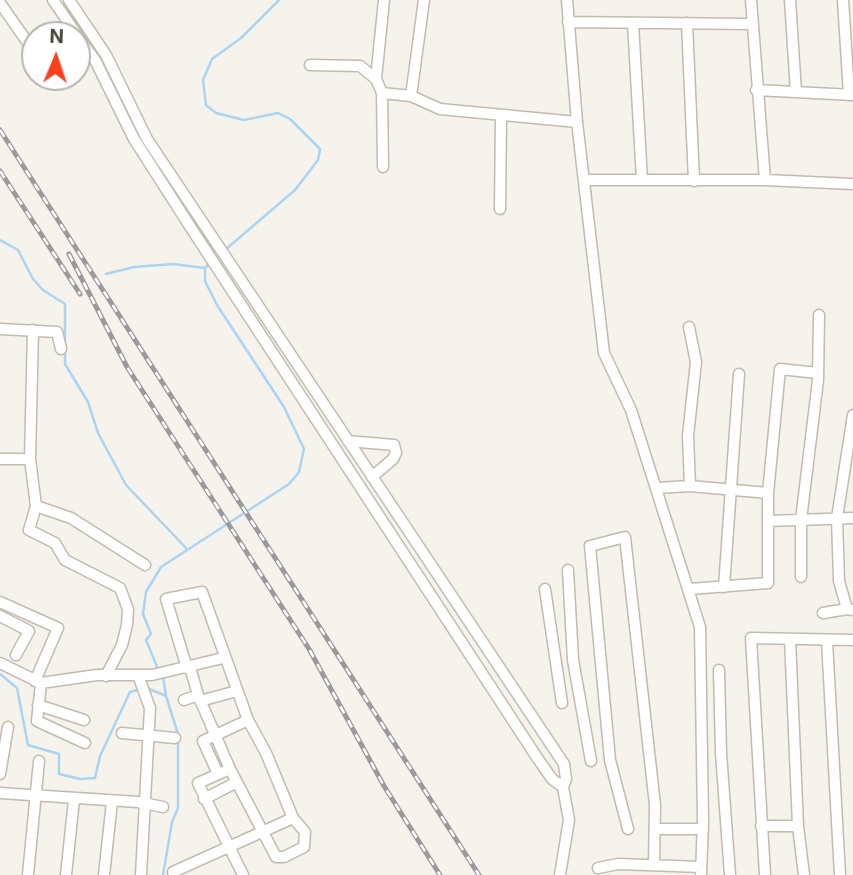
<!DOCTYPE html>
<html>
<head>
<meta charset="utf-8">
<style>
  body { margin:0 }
  #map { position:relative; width:853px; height:875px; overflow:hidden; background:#f6f3ec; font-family:Inter,sans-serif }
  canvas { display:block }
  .north { position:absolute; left:21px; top:21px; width:70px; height:70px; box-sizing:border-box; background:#fff; border:2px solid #b7b4b0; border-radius:50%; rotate:2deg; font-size:19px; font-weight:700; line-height:28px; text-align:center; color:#4b4439 }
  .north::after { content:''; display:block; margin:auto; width:24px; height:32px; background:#fc3f1d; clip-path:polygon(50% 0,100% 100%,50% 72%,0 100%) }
</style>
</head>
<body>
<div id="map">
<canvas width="853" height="875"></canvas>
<div class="north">N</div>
</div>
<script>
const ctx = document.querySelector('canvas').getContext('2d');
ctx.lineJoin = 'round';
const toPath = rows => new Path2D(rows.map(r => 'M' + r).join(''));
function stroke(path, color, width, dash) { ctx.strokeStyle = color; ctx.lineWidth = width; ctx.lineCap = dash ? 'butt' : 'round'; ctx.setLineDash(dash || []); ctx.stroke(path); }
stroke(toPath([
  [0,240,18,250,33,279,43,290,65,304,65,364,88,402,98,433,126,485,186,548],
  [225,250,295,190,318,160,320,149,290,119,278,113,244,120,216,113,206,105,203,80,212,59,241,38,279,0],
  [106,274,134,267,173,264,205,268],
  [158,669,146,640,151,634,143,614,146,592,161,567,289,484,299,472,304,449,284,407,217,305,205,281,205,268,209,264],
  [0,674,17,688,28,745,59,754,59,774,80,779,95,778,100,756,130,692,141,689],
  [163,677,166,696,178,734],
  [147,688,166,696],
  [163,875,172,822,178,808,178,741]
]), '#a9d4f2', 2.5);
const minor = toPath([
  [53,0,77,35],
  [69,0,106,55,147,139,564,764,566,779,563,787],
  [567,0,577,122,604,353,631,410,700,627,703,820,701,875],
  [751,0,765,180],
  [790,0,796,92],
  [843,0,849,95],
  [0,3,35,53],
  [568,22,751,24],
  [633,23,642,180],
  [687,23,694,181],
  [77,36,95,60,134,139,191,228,538,759,552,779,563,787,569,820,560,875],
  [310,65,360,66,376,79,382,93,411,96,440,109,577,122],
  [376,79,384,0],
  [756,90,853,95],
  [382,93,383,167],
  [411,96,424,0],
  [584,180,765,180,853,184],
  [500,209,501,116],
  [689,327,696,362,688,436,690,486],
  [0,329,57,332,61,349],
  [33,330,30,459,36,506,29,530,55,543,65,560,120,588,128,609,127,625,122,645,106,676],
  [853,415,837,518,839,581,847,609,853,610],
  [348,441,394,445,396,453,393,459,372,477],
  [0,459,30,459],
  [657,488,690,486,768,493],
  [36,506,71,518,145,565],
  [768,521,853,518],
  [568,570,573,660,591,761],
  [801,577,801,520,818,380,819,315],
  [724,587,739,374],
  [545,589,562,703],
  [690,589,768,583,768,493,780,369,818,373],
  [0,602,58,628,35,681],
  [823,613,847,609],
  [0,616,29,631,16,655],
  [790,639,798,826,804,875],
  [827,641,840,875],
  [0,663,41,683,97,675,152,675,223,658],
  [187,668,166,599,202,592,248,720,266,753,293,818,305,832,304,847,284,857,276,857,230,769,198,695,190,667],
  [719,670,721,753,730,875],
  [138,675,150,708,141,875],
  [41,683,37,721,85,743],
  [184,700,198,695],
  [200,701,237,691],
  [38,705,84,720],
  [122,733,175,738],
  [230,769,198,783,243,875],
  [0,774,8,727],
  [218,774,203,741,248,720],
  [0,793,138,802,163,807],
  [204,799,237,782],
  [761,826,798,826],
  [628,829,610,760,590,546,625,537,655,805,654,865],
  [655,829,703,829],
  [598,868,618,864,701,867],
  [173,872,293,818],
  [28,875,39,761],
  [66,875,74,800],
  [104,875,112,802],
  [765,875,751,638,853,640]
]);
stroke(minor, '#c2bbae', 13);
stroke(minor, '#fff', 10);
const rail = toPath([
  [0,130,479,875],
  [0,171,80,294],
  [69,254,127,367,309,649,384,786,440,875]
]);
stroke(rail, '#9a9a9a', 5);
stroke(rail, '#fff', 2.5, [8]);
</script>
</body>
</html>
